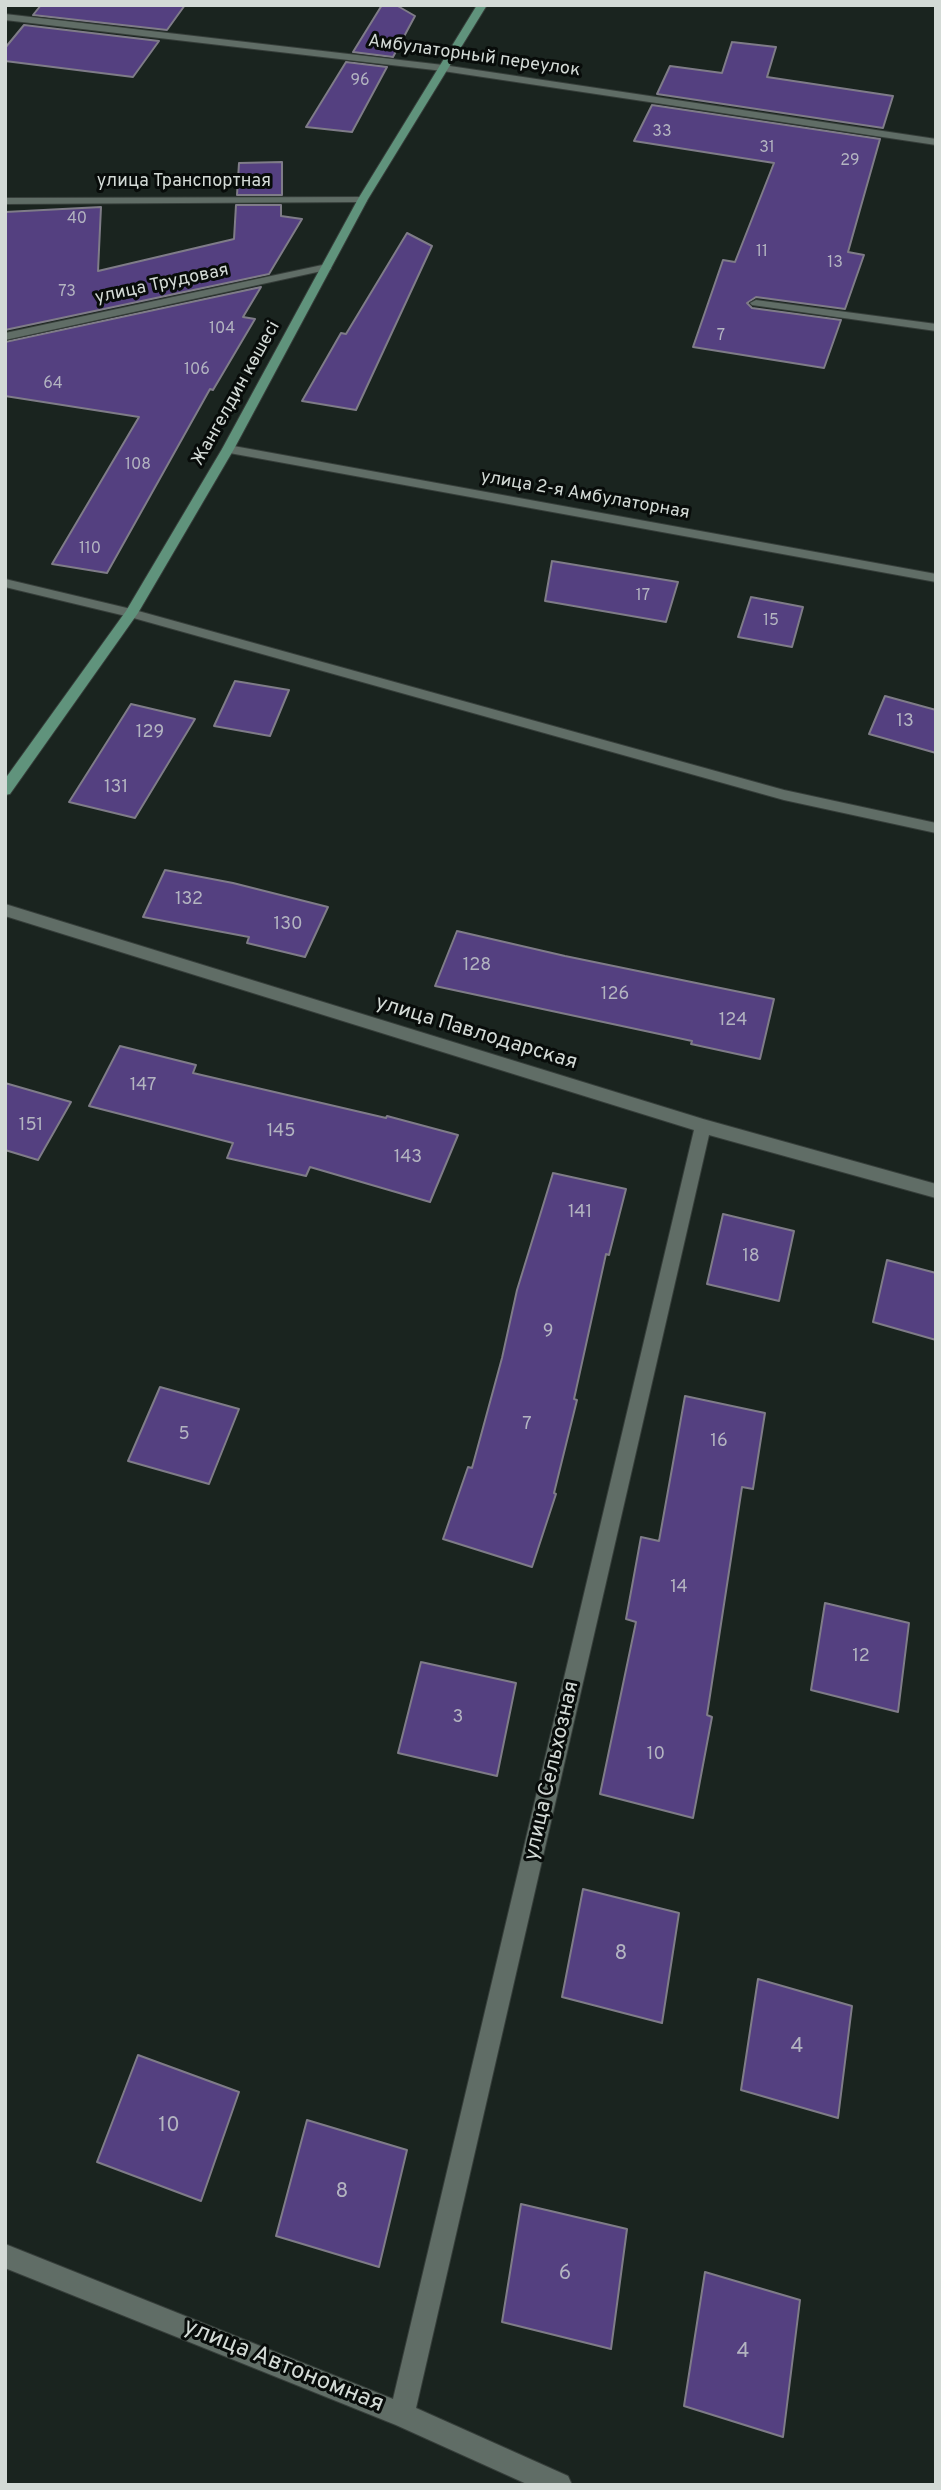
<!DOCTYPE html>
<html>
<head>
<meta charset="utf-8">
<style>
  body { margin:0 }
  #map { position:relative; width:941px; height:2490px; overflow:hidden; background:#1a241f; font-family:Overpass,sans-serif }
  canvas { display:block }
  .frame { position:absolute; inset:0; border:7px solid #d3dad6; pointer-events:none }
</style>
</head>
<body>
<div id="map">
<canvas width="941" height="2490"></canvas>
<div class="frame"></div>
</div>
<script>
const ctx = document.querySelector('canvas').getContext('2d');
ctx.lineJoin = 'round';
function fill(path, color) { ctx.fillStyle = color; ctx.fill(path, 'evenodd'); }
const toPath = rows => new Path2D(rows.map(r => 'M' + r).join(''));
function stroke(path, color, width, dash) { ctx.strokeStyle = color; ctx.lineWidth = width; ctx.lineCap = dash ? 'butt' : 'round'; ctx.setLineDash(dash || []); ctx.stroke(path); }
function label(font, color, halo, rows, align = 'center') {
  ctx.font = font + ' Overpass,sans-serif'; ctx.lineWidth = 6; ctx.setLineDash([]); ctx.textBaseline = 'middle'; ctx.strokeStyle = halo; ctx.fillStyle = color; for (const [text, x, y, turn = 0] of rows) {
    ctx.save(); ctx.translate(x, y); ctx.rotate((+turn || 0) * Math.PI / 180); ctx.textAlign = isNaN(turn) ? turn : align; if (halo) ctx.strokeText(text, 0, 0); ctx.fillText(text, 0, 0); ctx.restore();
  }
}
const building = toPath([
  [41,5,185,5,167,30,33,15,41,5],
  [382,5,396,5,415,16,393,57,353,52,382,5],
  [24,25,159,41,133,77,5,61,5,48,24,25],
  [732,42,776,47,767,77,893,96,883,128,657,94,670,66,722,73,732,42],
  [346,62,387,67,352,132,306,127,346,62],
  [652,105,880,139,848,252,864,255,845,309,756,297,747,303,752,308,841,320,824,368,693,347,723,260,735,262,774,163,634,141,652,105],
  [282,162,282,195,237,195,239,163,282,162],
  [236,205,281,205,281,216,302,219,269,274,5,330,5,212,101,207,98,271,234,239,236,205],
  [407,233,432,246,356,410,302,401,341,333,346,334,407,233],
  [261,287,243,317,255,319,213,390,210,389,107,573,52,564,139,417,5,396,5,342,261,287],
  [552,561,678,582,666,622,545,601,552,561],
  [751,597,803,607,792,647,738,637,751,597],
  [235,681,289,690,270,736,214,726,235,681],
  [885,696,936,710,936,753,869,734,885,696],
  [131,704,195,719,135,818,69,802,131,704],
  [165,870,233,883,328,907,305,957,247,943,249,937,143,917,165,870],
  [457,931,565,956,774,999,760,1059,691,1044,692,1041,435,986,457,931],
  [120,1046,196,1065,193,1073,386,1118,387,1116,458,1135,430,1202,310,1167,306,1176,227,1158,233,1143,89,1106,120,1046],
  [5,1083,71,1102,38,1160,5,1150,5,1083],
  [553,1173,626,1189,609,1255,606,1254,574,1399,577,1400,554,1493,556,1494,532,1567,443,1539,468,1467,472,1468,502,1358,517,1290,553,1173],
  [723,1214,794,1231,779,1301,707,1284,723,1214],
  [887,1260,936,1273,936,1340,873,1322,887,1260],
  [160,1387,239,1409,209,1484,128,1461,160,1387],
  [685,1396,765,1413,753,1489,742,1487,707,1715,712,1717,693,1818,600,1794,636,1622,626,1619,641,1537,659,1541,685,1396],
  [825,1603,909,1623,898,1712,811,1690,825,1603],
  [421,1662,516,1683,497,1776,398,1753,421,1662],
  [583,1889,679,1913,662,2023,562,1997,583,1889],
  [758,1979,852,2006,838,2118,741,2090,758,1979],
  [138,2055,239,2092,201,2201,97,2162,138,2055],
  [307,2120,407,2150,379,2267,276,2236,307,2120],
  [521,2204,627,2229,611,2349,502,2322,521,2204],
  [705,2272,800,2300,783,2437,684,2406,705,2272]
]);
fill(building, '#544080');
stroke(building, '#7f7c88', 2);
const minor = toPath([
  [5,14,443,65,936,139,936,145,443,71,5,20,5,14],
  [367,197,367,201,363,202,5,204,5,198,367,197],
  [327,264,331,265,331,269,5,340,5,333,327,264],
  [756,300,936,324,936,331,752,305,750,303,756,300],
  [228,445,936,574,936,582,224,452,222,449,228,445],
  [5,579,131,609,784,790,936,823,936,833,784,800,130,617,5,587,5,579],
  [5,904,703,1119,936,1184,936,1198,709,1135,416,2408,568,2476,572,2485,529,2485,396,2425,5,2268,5,2244,393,2399,694,1130,5,916,5,904]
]);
const major = toPath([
  [477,5,487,5,368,199,234,449,138,613,10,794,5,795,5,779,126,611,222,449,358,199,477,5]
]);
stroke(minor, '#363e3a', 2);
stroke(major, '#363e3a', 2);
fill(minor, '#606d66');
fill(major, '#60937c');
label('16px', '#b3b4c0', null, [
  ["96",360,82],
  ["33",662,133],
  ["31",767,149],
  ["29",850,162],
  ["40",77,220],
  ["11",762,253],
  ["13",835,264],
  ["73",67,293],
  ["104",222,330],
  ["7",721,337],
  ["106",197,371],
  ["64",53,385],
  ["108",138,466],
  ["110",90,550],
  ["17",643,597],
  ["15",771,622]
]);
label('18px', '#d3dad6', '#080c0a', [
  ["Амбулаторный переулок",474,57,8],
  ["улица Транспортная",184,182],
  ["улица Трудовая",162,285,-12],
  ["Жангелдин көшесі",237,394,-61],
  ["улица 2-я Амбулаторная",585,496,10]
]);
label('18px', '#b3b4c0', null, [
  ["13",905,722],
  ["129",150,733],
  ["131",116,788],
  ["132",189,900],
  ["130",288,925],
  ["128",477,966],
  ["126",615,995],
  ["124",733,1021],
  ["147",143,1086],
  ["151",31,1126],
  ["145",281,1132],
  ["143",408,1158],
  ["141",580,1213],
  ["18",751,1257],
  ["9",548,1332],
  ["7",527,1425],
  ["5",184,1435],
  ["16",719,1442],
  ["14",679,1588],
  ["12",861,1657],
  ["3",458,1718],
  ["10",656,1755]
]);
label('21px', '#d3dad6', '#080c0a', [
  ["улица Павлодарская",476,1034,17],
  ["улица Сельхозная",553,1771,-77]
]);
label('21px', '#b3b4c0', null, [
  ["8",621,1955],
  ["4",797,2048],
  ["10",169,2127],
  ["8",342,2193],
  ["6",565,2275],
  ["4",743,2353]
]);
label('24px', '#d3dad6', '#080c0a', [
  ["улица Автономная",283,2367,22]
]);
</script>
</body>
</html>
